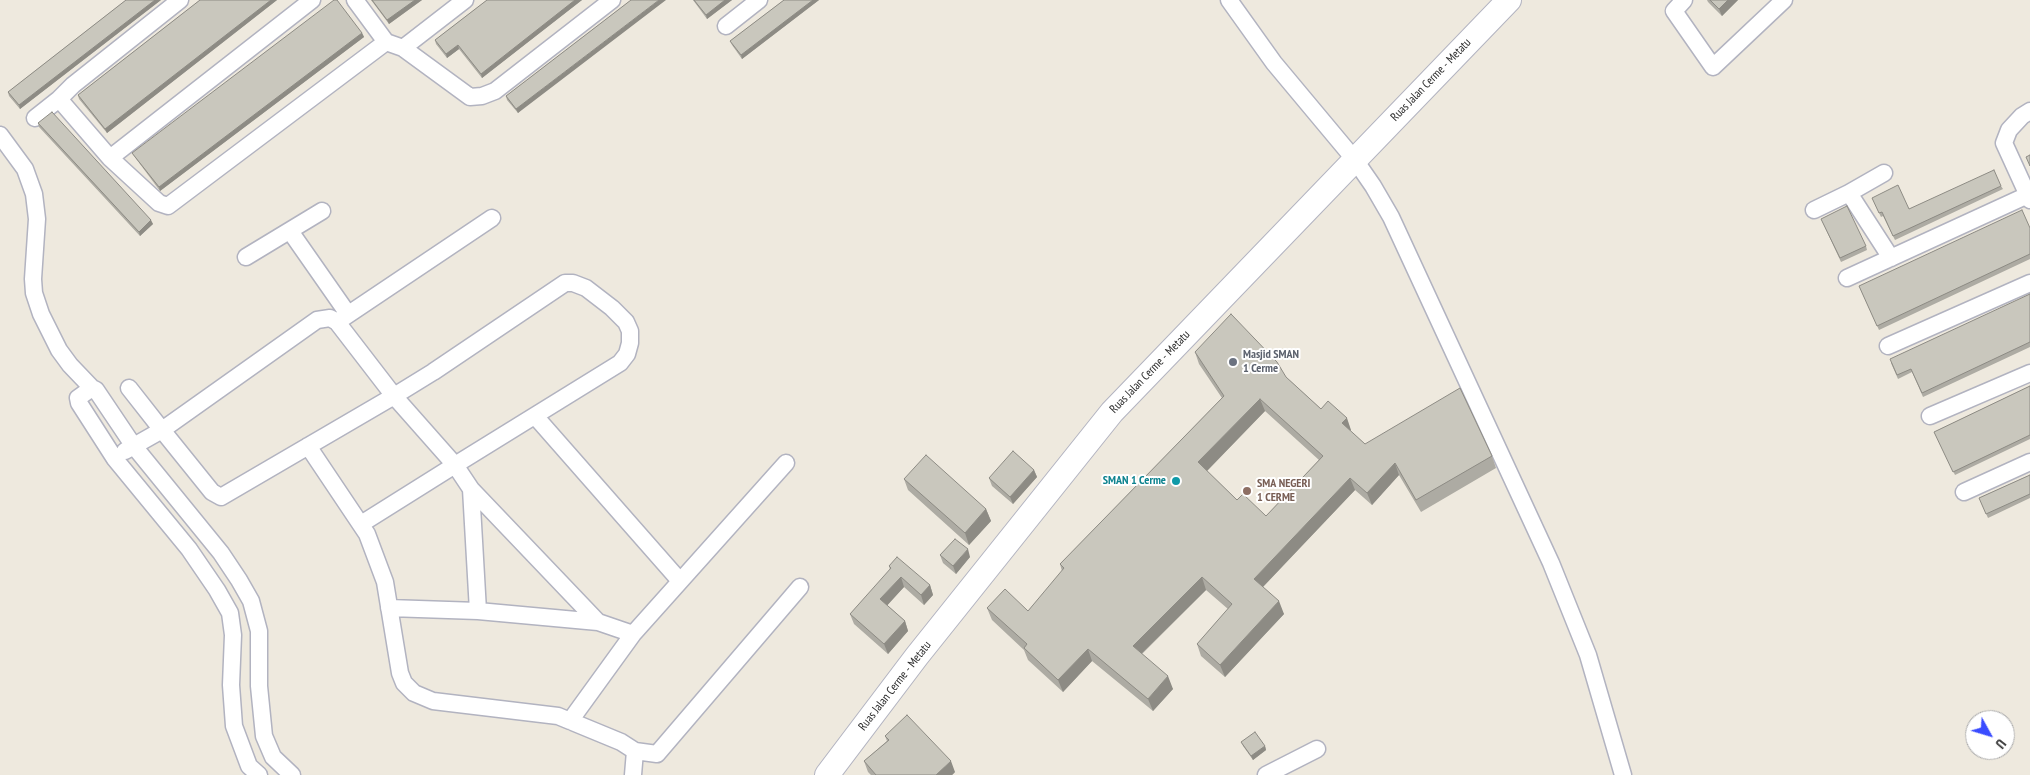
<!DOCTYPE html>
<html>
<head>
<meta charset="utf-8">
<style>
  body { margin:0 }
  #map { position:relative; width:2030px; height:775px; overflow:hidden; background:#eee9de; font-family:"PT Sans Narrow",sans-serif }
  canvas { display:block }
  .north { position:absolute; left:1965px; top:710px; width:50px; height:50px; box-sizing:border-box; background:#fff; border:1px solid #ababab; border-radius:50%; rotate:129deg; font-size:14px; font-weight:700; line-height:20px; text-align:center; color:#2c2c2c }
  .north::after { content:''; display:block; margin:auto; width:18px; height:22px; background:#3a4cff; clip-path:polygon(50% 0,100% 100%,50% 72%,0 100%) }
</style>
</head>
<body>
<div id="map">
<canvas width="2030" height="775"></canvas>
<div class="north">U</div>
</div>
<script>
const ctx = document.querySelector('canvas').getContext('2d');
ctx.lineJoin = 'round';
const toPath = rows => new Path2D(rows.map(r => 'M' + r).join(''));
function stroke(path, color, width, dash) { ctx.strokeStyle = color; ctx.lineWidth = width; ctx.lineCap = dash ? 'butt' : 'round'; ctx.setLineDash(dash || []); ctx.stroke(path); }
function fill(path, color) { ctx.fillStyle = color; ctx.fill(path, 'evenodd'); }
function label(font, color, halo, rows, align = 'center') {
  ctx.font = font + ' "PT Sans Narrow",sans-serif'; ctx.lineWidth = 4; ctx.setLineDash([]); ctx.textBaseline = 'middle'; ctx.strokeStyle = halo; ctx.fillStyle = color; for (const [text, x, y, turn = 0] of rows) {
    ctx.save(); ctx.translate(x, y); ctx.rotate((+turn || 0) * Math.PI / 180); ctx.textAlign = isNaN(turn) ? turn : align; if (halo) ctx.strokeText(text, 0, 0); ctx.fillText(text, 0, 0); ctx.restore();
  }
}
const minor = toPath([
  [312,0,110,158,159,203,168,206,386,42],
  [355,0,386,42,403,48,465,0],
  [1229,0,1274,63,1355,160,1373,186,1391,217,1551,563,1588,655,1623,775],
  [1684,0,1674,11,1713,67,1784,0],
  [726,26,759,0],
  [403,48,470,97,482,96,495,91,612,0],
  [2030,111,2022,116,2009,130,2004,143,2030,200],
  [35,118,59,99],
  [0,135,25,169,34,194,37,219,33,279,34,293,41,314,59,350,70,365,92,388],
  [110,158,59,99,73,85,180,0],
  [1884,173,1849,193,1891,258],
  [1814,210,1849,193],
  [290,231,348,314],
  [246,257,322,211],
  [1847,278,2030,194],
  [337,322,492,218],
  [1888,346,2030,283],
  [535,416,680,581],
  [1930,416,2030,373],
  [308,446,367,534,385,582,400,673,404,683,414,693,433,701,558,716,621,742,635,751,633,775],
  [125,451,162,430,317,320,330,318,337,322,394,396,221,497,212,492,162,430,129,388],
  [471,489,478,611],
  [1964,492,2030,462],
  [361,524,455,465,620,363,627,354,630,343,630,331,626,322,612,308,586,288,573,283,565,283,433,372,394,396,455,465,471,489,598,622,633,634,570,721],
  [389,608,478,611,598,622],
  [633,634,786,463],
  [635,751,657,754,800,587],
  [259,775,249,766,234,726,231,685,233,635,230,613,217,590,189,549,115,459,79,403,78,398,92,388,96,390,133,445,221,553,239,580,251,601,259,631,259,686,264,736,273,757,292,775],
  [1266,775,1317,749]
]);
const secondary = toPath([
  [827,775,917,656,1112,412,1509,0]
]);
stroke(minor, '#b2b3c0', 19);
stroke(secondary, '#b2b3c0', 26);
stroke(minor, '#fff', 16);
stroke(secondary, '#fff', 24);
fill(toPath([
  [126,0,161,0,20,109,9,96,8,92],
  [200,0,277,0,107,133,79,99,78,95],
  [371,0,422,0,389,24],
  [487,0,582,0,482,78,459,49,447,58,436,44,435,40],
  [631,0,518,113,507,100,506,96],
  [693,0,732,0,707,19],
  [784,0,819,0,742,59,732,45,730,41],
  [1707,0,1738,0,1722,16,1708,2],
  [362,33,364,37,160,191,134,156,132,153],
  [38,123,153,224,140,236,39,127],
  [2001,186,2003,189,1895,240,1883,216,1881,217,1872,198,1909,209],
  [1821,219,1866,246,1867,250,1841,262],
  [2030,228,2030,259,1879,330,1859,286],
  [2030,294,2030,347,1923,397,1912,372,1898,379,1891,363],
  [1195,352,1286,377,1321,409,1351,430,1350,431,1365,444,1492,456,1496,468,1421,512,1399,475,1372,505,1355,490,1263,587,1284,614,1225,677,1201,656,1197,644,1228,609,1206,590,1142,654,1173,689,1153,711,1092,661,1063,692,1028,660,1024,650,992,620,987,608,1028,611,1062,571,1060,564,1222,398,1199,364],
  [1265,411,1319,460,1266,516,1237,500,1207,471],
  [2030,386,2030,439,1955,475,1934,432],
  [1034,470,1037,477,1013,504,992,486,989,478],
  [2030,475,2030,498,1988,518,1979,498],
  [904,479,986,509,991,521,969,545,908,490],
  [940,555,970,557,956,574,943,563],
  [889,566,930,585,933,595,924,605,904,587,887,605,905,621,908,631,888,654,854,624,850,614,890,570],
  [885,736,955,772,952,775,871,775,868,772,864,761,887,741],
  [1241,742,1265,746,1266,750,1253,760,1243,746]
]), '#adaba3');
fill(toPath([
  [155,0,161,0,20,109,19,105],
  [271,0,277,0,107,133,105,129],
  [415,0,422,0,389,24,387,20],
  [575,0,582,0,482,78,481,74],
  [659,0,666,0,518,113,516,109],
  [725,0,732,0,707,19,706,15],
  [813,0,819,0,742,59,741,55],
  [1728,0,1738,0,1722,16,1719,9],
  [362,33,364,37,160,191,159,187],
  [458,45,459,49,447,58,446,54],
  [151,220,153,224,140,236,139,232],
  [1260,399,1265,411,1203,475,1198,462],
  [1347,418,1351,430,1346,436,1342,423],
  [1395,463,1399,475,1372,505,1367,493],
  [1034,470,1037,477,1013,504,1010,497],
  [1350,478,1355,490,1259,591,1254,579],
  [986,509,991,521,969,545,965,533],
  [968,549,970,557,956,574,953,566],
  [901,577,904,587,884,609,880,599],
  [1202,577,1206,590,1137,658,1133,646],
  [930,585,933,595,924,605,921,595],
  [1279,601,1284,614,1225,677,1220,665],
  [905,621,908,631,888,654,884,644],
  [1088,649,1092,661,1063,692,1058,680],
  [1168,676,1173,689,1153,711,1148,699],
  [1265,746,1266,750,1253,760,1251,756],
  [951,761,955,772,952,775,936,775]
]), '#8d8b84');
const building = toPath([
  [126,0,155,0,19,105,8,92,126,0],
  [200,0,271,0,105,129,78,95,200,0],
  [334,0,337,0,362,33,159,187,132,153,334,0],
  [372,0,415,0,387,20,372,0],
  [487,0,575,0,481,74,458,45,446,54,435,40,487,0],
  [631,0,659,0,516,109,506,96,631,0],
  [694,0,725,0,706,15,694,0],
  [784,0,813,0,741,55,730,41,784,0],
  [1710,0,1728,0,1719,9,1710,0],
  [52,112,151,220,139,232,38,123,52,112],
  [2030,155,2030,166,2026,157,2030,155],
  [1994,170,2001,186,1893,236,1882,212,1879,213,1872,198,1898,185,1909,209,1994,170],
  [1847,206,1866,246,1840,258,1821,219,1847,206],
  [2022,210,2030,228,2030,254,1877,326,1859,286,2022,210],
  [2030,294,2030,342,1922,393,1911,369,1897,375,1890,359,2030,294],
  [1231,314,1277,362,1286,377,1321,409,1328,401,1347,418,1342,423,1365,444,1460,388,1492,456,1416,500,1395,463,1367,493,1350,478,1254,579,1279,601,1220,665,1197,644,1232,604,1202,577,1133,646,1168,676,1148,699,1088,649,1058,680,1024,648,1027,644,987,608,1005,589,1028,611,1064,568,1060,564,1224,396,1195,352,1231,314],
  [1260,399,1323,456,1266,516,1243,494,1237,500,1198,462,1260,399],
  [2030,386,2030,435,1953,472,1934,432,2030,386],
  [1013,451,1034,470,1010,497,989,478,1013,451],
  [926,455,986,509,965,533,904,479,926,455],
  [2030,475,2030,494,1986,514,1979,498,2030,475],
  [955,539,968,549,953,566,940,555,955,539],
  [897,557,930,585,921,595,901,577,880,599,905,621,884,644,850,614,891,568,889,566,897,557],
  [907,715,951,761,936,775,876,775,864,761,889,740,885,736,907,715],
  [1255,732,1265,746,1251,756,1241,742,1255,732]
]);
fill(building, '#c9c7bd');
stroke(building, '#8d8b84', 1);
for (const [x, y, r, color] of [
  [1233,362,5,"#6b7280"],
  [1176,481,5,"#0f9aa8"],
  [1247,491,5,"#8d6e63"]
]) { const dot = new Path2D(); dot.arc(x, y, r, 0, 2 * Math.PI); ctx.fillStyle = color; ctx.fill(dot); stroke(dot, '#fff', 2); }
label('12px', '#2c2c2c', '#fff', [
  ["Ruas Jalan Cerme - Metatu",1431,80,-46],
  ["Ruas Jalan Cerme - Metatu",1150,372,-46],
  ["Ruas Jalan Cerme - Metatu",895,686,-52]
]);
label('bold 12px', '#5b616d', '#fff', [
  ["Masjid SMAN",1243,355],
  ["1 Cerme",1243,369]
], 'left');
label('bold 12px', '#0d838f', '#fff', [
  ["SMAN 1 Cerme",1166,481]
], 'right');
label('bold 12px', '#785e54', '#fff', [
  ["SMA NEGERI",1257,484],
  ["1 CERME",1257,498]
], 'left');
</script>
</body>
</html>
